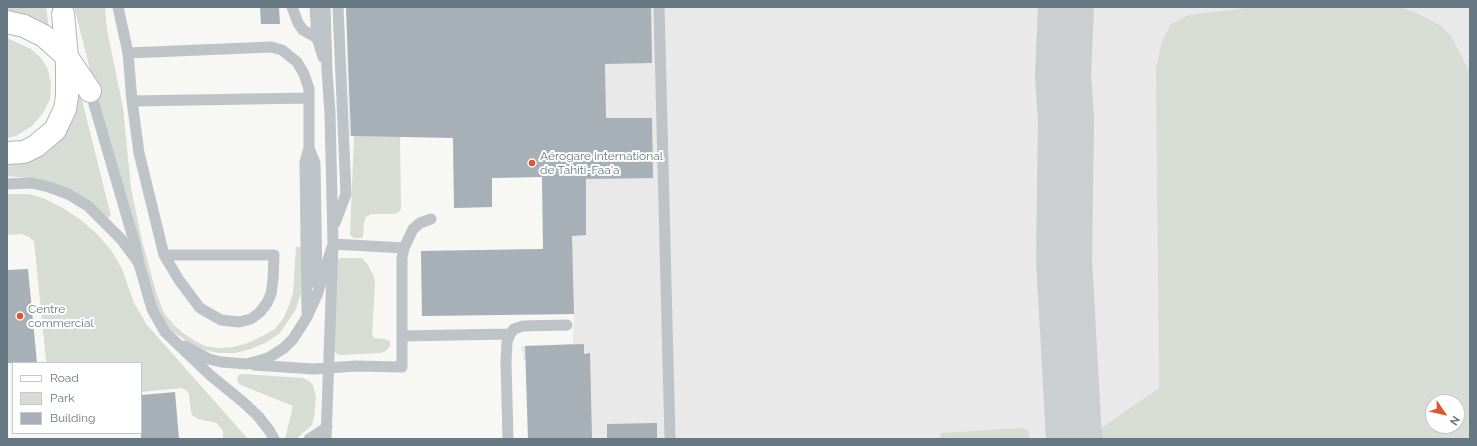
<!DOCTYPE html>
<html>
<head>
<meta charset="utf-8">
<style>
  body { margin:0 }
  #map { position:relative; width:1477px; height:446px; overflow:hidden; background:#f7f7f4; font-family:Raleway,sans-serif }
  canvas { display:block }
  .frame { position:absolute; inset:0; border:8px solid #677885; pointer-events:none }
  .legend { position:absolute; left:12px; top:362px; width:130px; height:72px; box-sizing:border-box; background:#fff; border:1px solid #c2c9ce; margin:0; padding:5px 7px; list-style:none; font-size:12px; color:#677885 }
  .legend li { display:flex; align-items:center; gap:8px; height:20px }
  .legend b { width:20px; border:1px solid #c2c9ce }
  .north { position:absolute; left:1425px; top:394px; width:40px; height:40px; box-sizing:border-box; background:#fff; border:1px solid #c2c9ce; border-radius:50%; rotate:124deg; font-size:11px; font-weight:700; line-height:16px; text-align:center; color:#677885 }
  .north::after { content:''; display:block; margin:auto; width:14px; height:18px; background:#df552d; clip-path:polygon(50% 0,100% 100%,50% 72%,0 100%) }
</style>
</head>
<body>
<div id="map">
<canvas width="1477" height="446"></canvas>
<div class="frame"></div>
<ul class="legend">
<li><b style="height:5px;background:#fff"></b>Road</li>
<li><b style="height:11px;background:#d7dcd4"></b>Park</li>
<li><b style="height:11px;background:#a7b0b6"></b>Building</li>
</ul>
<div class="north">N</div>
</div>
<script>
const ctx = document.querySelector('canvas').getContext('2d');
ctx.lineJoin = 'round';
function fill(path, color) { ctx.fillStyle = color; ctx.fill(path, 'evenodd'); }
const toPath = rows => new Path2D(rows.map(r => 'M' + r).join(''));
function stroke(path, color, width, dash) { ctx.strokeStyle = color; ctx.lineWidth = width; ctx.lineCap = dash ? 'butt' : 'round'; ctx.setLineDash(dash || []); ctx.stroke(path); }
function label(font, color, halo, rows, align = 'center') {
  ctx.font = font + ' Raleway,sans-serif'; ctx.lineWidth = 4; ctx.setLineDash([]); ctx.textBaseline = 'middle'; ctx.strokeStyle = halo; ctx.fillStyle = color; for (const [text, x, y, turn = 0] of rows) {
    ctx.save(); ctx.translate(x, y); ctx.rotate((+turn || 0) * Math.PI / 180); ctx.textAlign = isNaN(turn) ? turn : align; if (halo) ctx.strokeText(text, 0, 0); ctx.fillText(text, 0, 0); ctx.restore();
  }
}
fill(toPath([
  [346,7,1470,7,1470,439,528,439,526,360,523,360,522,346,573,344,574,314,422,316,421,251,543,249,542,177,492,178,492,207,454,208,453,148,456,148,456,130,400,137,349,136],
  [1433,402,1457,402,1457,426,1433,426]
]), '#e8e9e8');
fill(toPath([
  [7,7,46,7,49,28,7,15],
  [74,7,105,7,107,30,123,108,131,188,142,241,156,292,164,313,174,325,183,333,195,341,205,346,218,348,233,347,248,343,264,335,275,329,283,319,288,308,293,293,296,247,301,247,301,293,296,309,280,333,267,342,251,349,235,353,219,353,204,350,193,345,170,330,148,294],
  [1255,7,1400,7,1419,14,1441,26,1451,36,1470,73,1470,439,1096,439,1100,429,1159,388,1156,68,1162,41,1171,24,1189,15],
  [1433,402,1457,402,1457,426,1433,426],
  [7,38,31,49,41,58,48,69,51,85,50,99,43,113,32,126,16,136,7,138],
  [80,92,111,216,104,219,36,179,7,176,7,158,22,156,71,95],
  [354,136,400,137,401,208,400,211,395,214,371,214,366,217,364,222,363,236,362,238,354,238,350,235],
  [7,194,29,194,45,199,63,208,81,220,97,234,111,250,122,269,134,303,147,325,248,439,223,439,223,431,217,423,198,419,193,416,191,412,189,394,186,390,181,388,141,392,141,363,48,363,46,360,34,241,29,237,21,234,7,235],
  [340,258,362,258,368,265,374,277,375,284,372,334,374,338,385,339,390,341,390,346,386,351,380,353,340,355,336,353,334,350,337,261],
  [242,374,303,378,309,381,313,385,316,397,314,417,312,425,296,439,285,439,293,406,241,385,238,382,237,379,239,375],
  [1023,428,1029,431,1029,439,940,439,941,433]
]), '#d7dcd4');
stroke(toPath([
  [1066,7,1063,76,1066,119,1064,259,1074,439]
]), '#cccfd0', 56);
fill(toPath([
  [260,7,279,7,280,24,261,24],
  [346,7,651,7,652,63,605,64,606,118,652,118,653,178,586,179,586,235,572,236,574,314,422,316,421,251,543,249,542,177,492,178,492,207,454,208,453,138,351,136],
  [28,269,37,363,7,363,7,270],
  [584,344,584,354,590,353,592,439,528,439,525,346],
  [175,392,179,439,141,439,141,395],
  [657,423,657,439,607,439,607,424]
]), '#a7b0b6');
const secondary = toPath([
  [7,22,24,26,44,36,67,57,90,91]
]);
const primary = toPath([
  [7,153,24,152,36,146,55,130,65,109,67,96,67,57,63,14]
]);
stroke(secondary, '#b1b7bb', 24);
stroke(primary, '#b2b7bb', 24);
stroke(toPath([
  [118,7,128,53,132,101,139,153,164,255,179,280,200,308,221,320,239,322,251,319,260,312,267,303,271,294,273,280,274,255,164,255],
  [292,7,298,23,303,30,317,38,323,57],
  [315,7,317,38],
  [659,7,670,439],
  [128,53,271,47,282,50,297,62,304,74,309,89,309,148,305,162,307,312],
  [89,87,136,248,139,264,152,309,165,332,210,375,243,402,258,416,269,430,274,439],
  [132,101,309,98],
  [309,148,315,163,317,284],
  [7,184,32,183,49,187,68,194,88,206,121,239,138,262],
  [335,223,346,194,338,7],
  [402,336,510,334],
  [185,346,209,359,221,362,247,364,268,358,284,348,293,339,307,317,317,295,333,244,330,113,327,71,325,7],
  [254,365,314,369,356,366,402,367,402,258,404,248,413,229,420,223,431,219],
  [309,439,327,427],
  [326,439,333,244,404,248],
  [508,439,506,362,507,342,510,334,514,329,523,326,567,325]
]), '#bec3c7', 11);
stroke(secondary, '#fff', 22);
stroke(primary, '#fff', 22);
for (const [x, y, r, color] of [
  [532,163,4,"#df552d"],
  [20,316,4,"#df552d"]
]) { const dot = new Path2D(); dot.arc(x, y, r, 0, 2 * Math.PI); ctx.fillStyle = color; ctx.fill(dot); stroke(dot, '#fff', 1.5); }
label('12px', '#677885', '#fff', [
  ["Aérogare international",540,156],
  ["de Tahiti-Faa'a",540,170],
  ["Centre",28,309],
  ["commercial",28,323]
], 'left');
</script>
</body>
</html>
